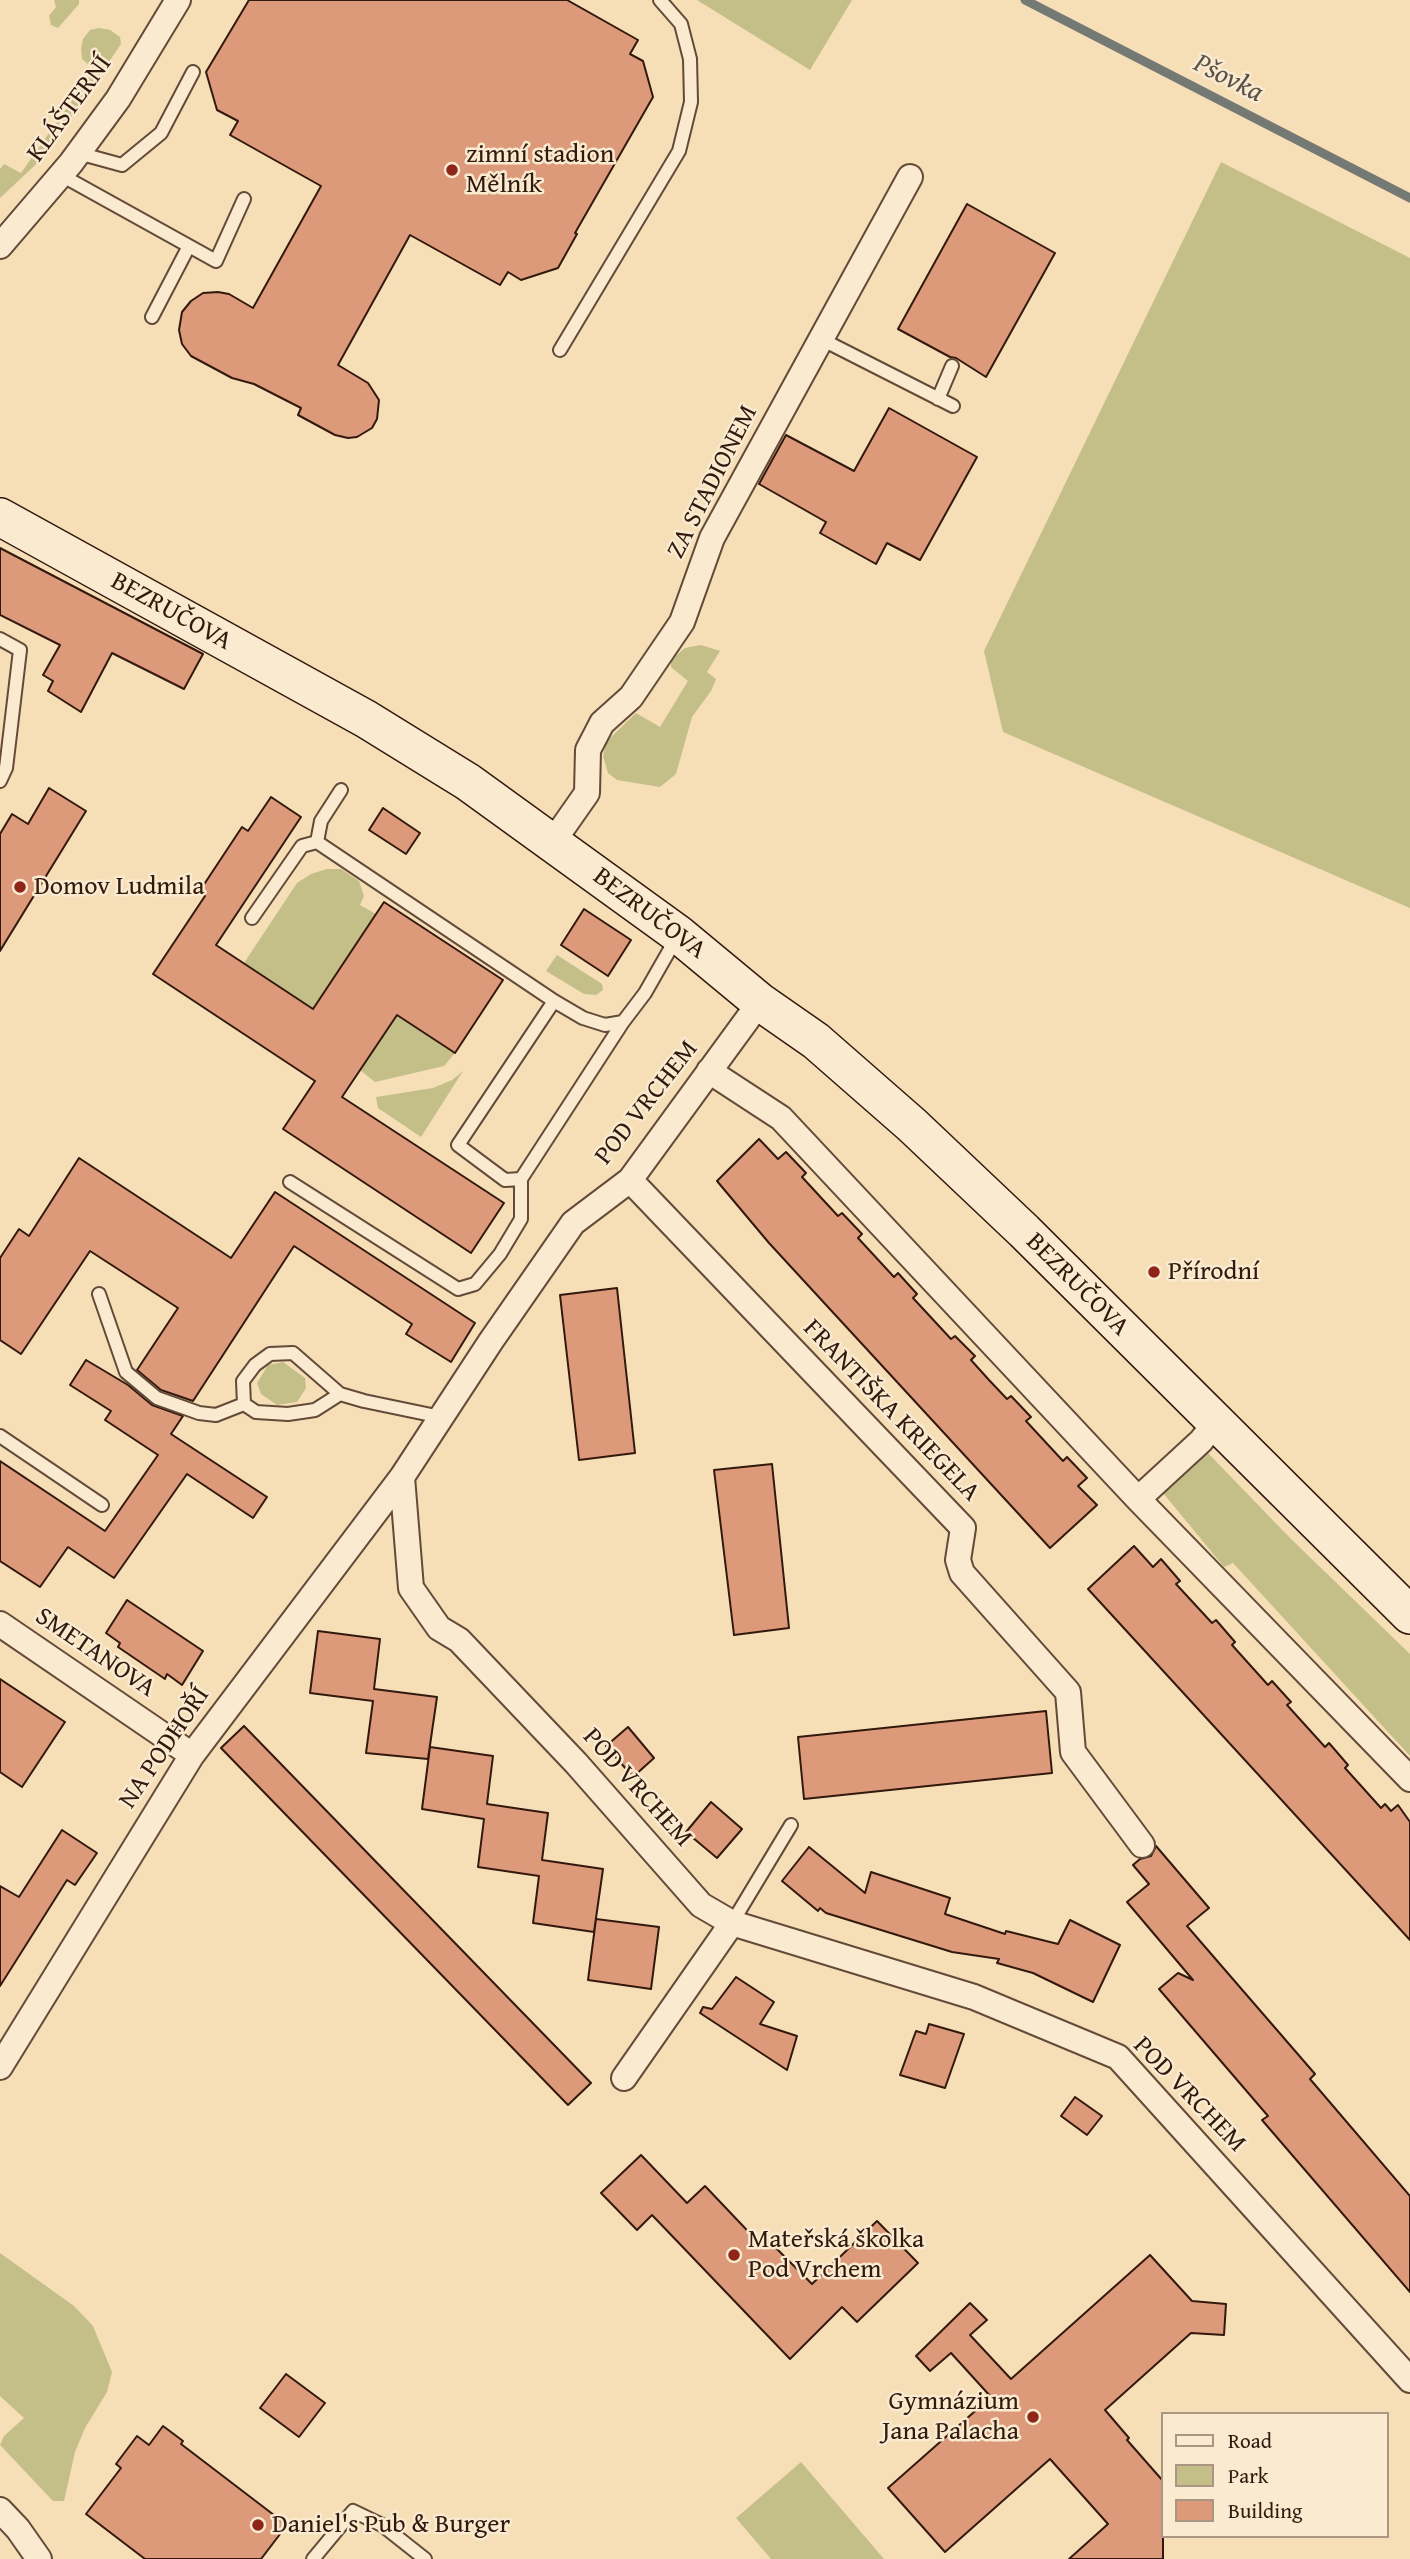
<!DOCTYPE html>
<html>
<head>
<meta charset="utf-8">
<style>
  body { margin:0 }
  #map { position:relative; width:1410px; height:2559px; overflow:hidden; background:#f6deb7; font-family:"Gentium Book Plus",serif }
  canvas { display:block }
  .legend { position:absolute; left:1161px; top:2412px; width:228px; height:126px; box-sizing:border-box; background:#f9ead0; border:2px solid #aa9682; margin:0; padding:9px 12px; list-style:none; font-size:21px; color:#33190d }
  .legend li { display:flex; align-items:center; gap:14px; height:35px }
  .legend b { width:35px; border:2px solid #aa9682 }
</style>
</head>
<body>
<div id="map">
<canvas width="1410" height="2559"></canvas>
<ul class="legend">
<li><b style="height:9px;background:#f9ead0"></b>Road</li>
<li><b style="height:19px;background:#c4bf89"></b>Park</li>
<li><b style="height:19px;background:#dc9a7a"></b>Building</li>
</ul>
</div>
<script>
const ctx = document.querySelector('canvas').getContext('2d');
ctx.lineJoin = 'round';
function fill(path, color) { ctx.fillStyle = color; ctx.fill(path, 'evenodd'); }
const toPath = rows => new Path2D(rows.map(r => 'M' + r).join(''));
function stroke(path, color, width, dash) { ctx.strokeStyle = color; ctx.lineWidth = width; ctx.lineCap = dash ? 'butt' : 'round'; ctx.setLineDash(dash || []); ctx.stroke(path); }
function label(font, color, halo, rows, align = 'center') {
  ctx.font = font + ' "Gentium Book Plus",serif'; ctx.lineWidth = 5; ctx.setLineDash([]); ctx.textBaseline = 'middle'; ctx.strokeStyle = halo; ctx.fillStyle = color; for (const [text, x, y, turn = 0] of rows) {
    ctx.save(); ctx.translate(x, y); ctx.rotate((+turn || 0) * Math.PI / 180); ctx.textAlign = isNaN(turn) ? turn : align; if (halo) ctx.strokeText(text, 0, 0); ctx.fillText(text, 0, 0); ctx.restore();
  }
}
fill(toPath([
  [54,0,79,0,79,4,58,28,51,25,49,16,56,7],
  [697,0,852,0,810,70],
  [99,28,110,30,120,37,121,44,46,155,0,198,0,169,4,164,21,173,94,69,82,59,81,48,83,39,90,30],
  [1221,162,1410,258,1410,908,1003,732,984,651],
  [701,645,720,651,707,672,716,679,711,691,692,717,676,774,660,787,617,780,608,773,603,756,607,741,636,713,660,727,688,681,671,667,671,660,685,648],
  [327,869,341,869,359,881,364,896,360,905,376,914,325,1017,244,963,297,883,311,874],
  [557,955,602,984,603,990,596,995,584,994,546,971],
  [384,1006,455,1053,444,1066,375,1082,360,1070],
  [463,1071,421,1137,378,1108,376,1097,433,1088,452,1080],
  [283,1362,305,1378,306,1388,297,1402,277,1405,261,1394,257,1383,268,1365],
  [1206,1451,1290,1538,1410,1654,1410,1756,1233,1563,1224,1567,1159,1488],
  [0,2253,74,2306,93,2326,112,2372,107,2392,85,2428,75,2452,64,2501,53,2501,0,2445,4,2436,24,2418,0,2396],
  [801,2462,884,2559,771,2559,736,2518]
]), '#c4bf89');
stroke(toPath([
  [1025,0,1410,198]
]), '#757974', 9);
const building = toPath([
  [249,0,567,0,638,40,630,54,643,61,653,97,575,233,577,234,558,268,521,280,508,272,500,285,410,235,338,365,368,383,379,400,377,419,372,428,357,437,348,438,335,435,298,415,301,408,254,384,232,378,191,356,182,344,179,330,182,312,191,301,203,293,218,292,229,294,253,308,321,186,230,135,238,121,217,110,206,72,249,0],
  [967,204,1055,253,986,377,956,358,950,357,898,329,967,204],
  [889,408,977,457,920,560,887,543,876,564,820,533,826,522,759,484,786,435,854,471,889,408],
  [0,548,203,654,184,689,112,653,81,712,48,691,53,681,43,675,60,645,0,615,0,548],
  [49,788,86,811,0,951,0,834,12,814,28,824,49,788],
  [271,797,301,817,216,945,313,1009,384,902,503,980,455,1053,397,1015,342,1097,504,1203,471,1253,283,1129,315,1081,153,974,205,896,199,892,242,827,248,831,271,797],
  [383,808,420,833,406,854,369,830,383,808],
  [584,909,631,940,608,976,561,945,584,909],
  [759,1139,778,1159,786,1152,806,1173,802,1177,838,1216,842,1213,862,1234,858,1238,894,1277,898,1273,917,1294,913,1298,951,1339,955,1336,975,1356,971,1360,989,1380,1007,1399,1011,1396,1031,1417,1026,1421,1063,1461,1067,1457,1087,1478,1078,1486,1097,1505,1050,1548,769,1243,717,1181,759,1139],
  [79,1158,231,1258,275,1192,475,1323,451,1362,406,1334,412,1324,294,1246,193,1401,161,1390,137,1370,178,1308,90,1251,21,1354,0,1340,0,1258,19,1229,29,1236,79,1158],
  [617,1288,635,1453,579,1460,560,1295,617,1288],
  [86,1360,128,1385,152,1405,183,1416,171,1434,267,1497,253,1518,187,1474,114,1578,68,1547,40,1587,0,1561,0,1461,105,1531,158,1455,105,1420,111,1411,70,1385,86,1360],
  [772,1464,789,1628,734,1635,714,1470,772,1464],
  [1134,1546,1153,1567,1161,1559,1180,1581,1176,1584,1212,1623,1216,1620,1235,1642,1232,1645,1268,1685,1272,1681,1291,1702,1287,1705,1325,1747,1329,1743,1348,1765,1345,1768,1381,1808,1385,1804,1391,1811,1398,1805,1410,1822,1410,1940,1088,1589,1134,1546],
  [127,1600,203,1651,182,1685,167,1674,165,1679,118,1647,120,1643,106,1633,127,1600],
  [318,1631,380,1639,374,1689,437,1697,428,1759,366,1753,373,1701,310,1693,318,1631],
  [0,1679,65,1722,22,1787,0,1772,0,1679],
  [1046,1711,1052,1773,804,1799,798,1737,1046,1711],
  [244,1726,591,2083,568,2105,221,1748,244,1726],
  [628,1727,654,1758,633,1777,606,1746,628,1727],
  [430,1747,493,1756,487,1804,548,1813,542,1860,603,1869,594,1932,533,1923,539,1876,478,1867,484,1819,422,1809,430,1747],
  [711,1802,742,1829,717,1858,686,1832,711,1802],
  [62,1830,97,1853,75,1885,67,1880,0,1986,0,1886,19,1897,62,1830],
  [1156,1846,1209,1908,1187,1926,1315,2074,1310,2079,1410,2196,1410,2292,1262,2120,1268,2116,1159,1989,1178,1973,1193,1980,1127,1902,1149,1884,1133,1865,1140,1859,1151,1856,1156,1846],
  [809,1847,865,1893,871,1872,950,1898,945,1914,1005,1934,1006,1931,1058,1944,1070,1920,1120,1945,1093,2002,1033,1973,997,1963,999,1959,952,1952,826,1913,820,1908,818,1911,782,1881,809,1847],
  [596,1919,659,1927,651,1989,588,1980,596,1919],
  [736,1977,774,2002,760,2024,797,2036,787,2070,700,2013,703,2007,712,2009,736,1977],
  [929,2024,964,2034,945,2088,900,2075,916,2031,926,2034,929,2024],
  [1075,2097,1102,2116,1087,2135,1061,2116,1075,2097],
  [641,2155,687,2203,705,2186,762,2246,768,2240,812,2284,877,2221,918,2263,857,2322,842,2307,790,2359,652,2215,637,2230,601,2193,641,2155],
  [1150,2255,1192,2301,1226,2304,1224,2335,1191,2333,1105,2410,1129,2438,1127,2440,1163,2481,1163,2559,1069,2559,1108,2524,1050,2459,945,2552,888,2488,991,2397,951,2353,930,2371,916,2356,970,2303,987,2320,970,2335,1011,2379,1150,2255],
  [286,2374,325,2403,299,2437,260,2408,286,2374],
  [163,2426,183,2441,181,2444,287,2525,261,2559,145,2559,86,2514,121,2468,116,2464,137,2436,149,2445,163,2426]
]);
fill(building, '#dc9a7a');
stroke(building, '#33190d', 2);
const lane = toPath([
  [78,153,122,165,161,133,193,72],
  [61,175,216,261,244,199],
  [152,317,189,246],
  [821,339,953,406],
  [560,350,679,151,691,102,690,59,681,24,660,0],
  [938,399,952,366],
  [0,639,20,650,6,768,0,781],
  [317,842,321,821,341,790],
  [252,918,302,846,317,842,554,1001,583,1018,605,1025,623,1022,645,993,677,937],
  [521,1179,505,1180,458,1145,554,1001],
  [290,1182,458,1289,475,1284,500,1254,521,1219,521,1179,623,1022],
  [99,1294,126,1372,157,1398,199,1413,216,1415,244,1404],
  [244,1404,243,1381,255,1365,270,1354,293,1353,340,1394,364,1401,441,1417],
  [244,1404,256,1412,288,1414,315,1410,340,1394],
  [0,1436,102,1505],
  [732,1923,791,1825],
  [313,2559,353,2511,382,2525,425,2559]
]);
const street = toPath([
  [0,246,71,163,118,99,178,0],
  [552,843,587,793,588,750,602,723,631,697,682,622,712,538,910,177],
  [709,1071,781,1118,1138,1499,1410,1779],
  [630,1180,963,1528,958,1560,962,1573,1068,1692,1073,1752,1142,1845],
  [402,1477,411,1588,439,1628,459,1640,576,1763,701,1905,732,1923,974,1997,1118,2057,1410,2380],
  [1138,1499,1201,1441,1215,1423],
  [0,1624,192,1755],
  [0,2067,192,1755,402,1477,491,1341,573,1223,630,1180,760,1002],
  [624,2078,732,1923],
  [0,2510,18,2529,39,2559]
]);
const secondary = toPath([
  [0,517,366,719,468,782,678,934,760,1002,816,1041,912,1125,1024,1231,1410,1615]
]);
stroke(lane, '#644a38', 16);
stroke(street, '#644a38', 28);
stroke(secondary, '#33190d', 40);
stroke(lane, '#f9ead0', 12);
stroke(street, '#f9ead0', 24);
stroke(secondary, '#f9ead0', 37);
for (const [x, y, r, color] of [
  [452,170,7,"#8f2418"],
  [20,887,7,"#8f2418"],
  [1154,1272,7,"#8f2418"],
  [734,2255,7,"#8f2418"],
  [1033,2417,7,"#8f2418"],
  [258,2525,7,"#8f2418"]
]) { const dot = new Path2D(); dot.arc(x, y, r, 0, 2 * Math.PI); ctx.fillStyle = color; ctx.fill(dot); stroke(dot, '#f9ead0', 2.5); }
label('26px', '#33190d', '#f9ead0', [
  ["KLÁŠTERNÍ",70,109,-54],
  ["ZA STADIONEM",713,482,-63],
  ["BEZRUČOVA",171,612,29],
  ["BEZRUČOVA",649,914,37],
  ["POD VRCHEM",647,1103,-52],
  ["BEZRUČOVA",1077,1285,45],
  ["FRANTIŠKA KRIEGELA",891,1411,46],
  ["SMETANOVA",95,1653,34],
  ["NA PODHOŘÍ",165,1748,-56],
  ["POD VRCHEM",637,1788,48],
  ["POD VRCHEM",1189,2095,46]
]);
label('26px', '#33190d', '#f9ead0', [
  ["zimní stadion",466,155],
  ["Mělník",466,185],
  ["Domov Ludmila",34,887],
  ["Přírodní",1168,1272],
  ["Mateřská školka",748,2240],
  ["Pod Vrchem",748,2270],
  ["Gymnázium",1019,2402,"right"],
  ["Jana Palacha",1019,2432,"right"],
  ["Daniel's Pub & Burger",272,2525]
], 'left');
label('italic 28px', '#5a5149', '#f9ead0', [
  ["Pšovka",1228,79,27]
]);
</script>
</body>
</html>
